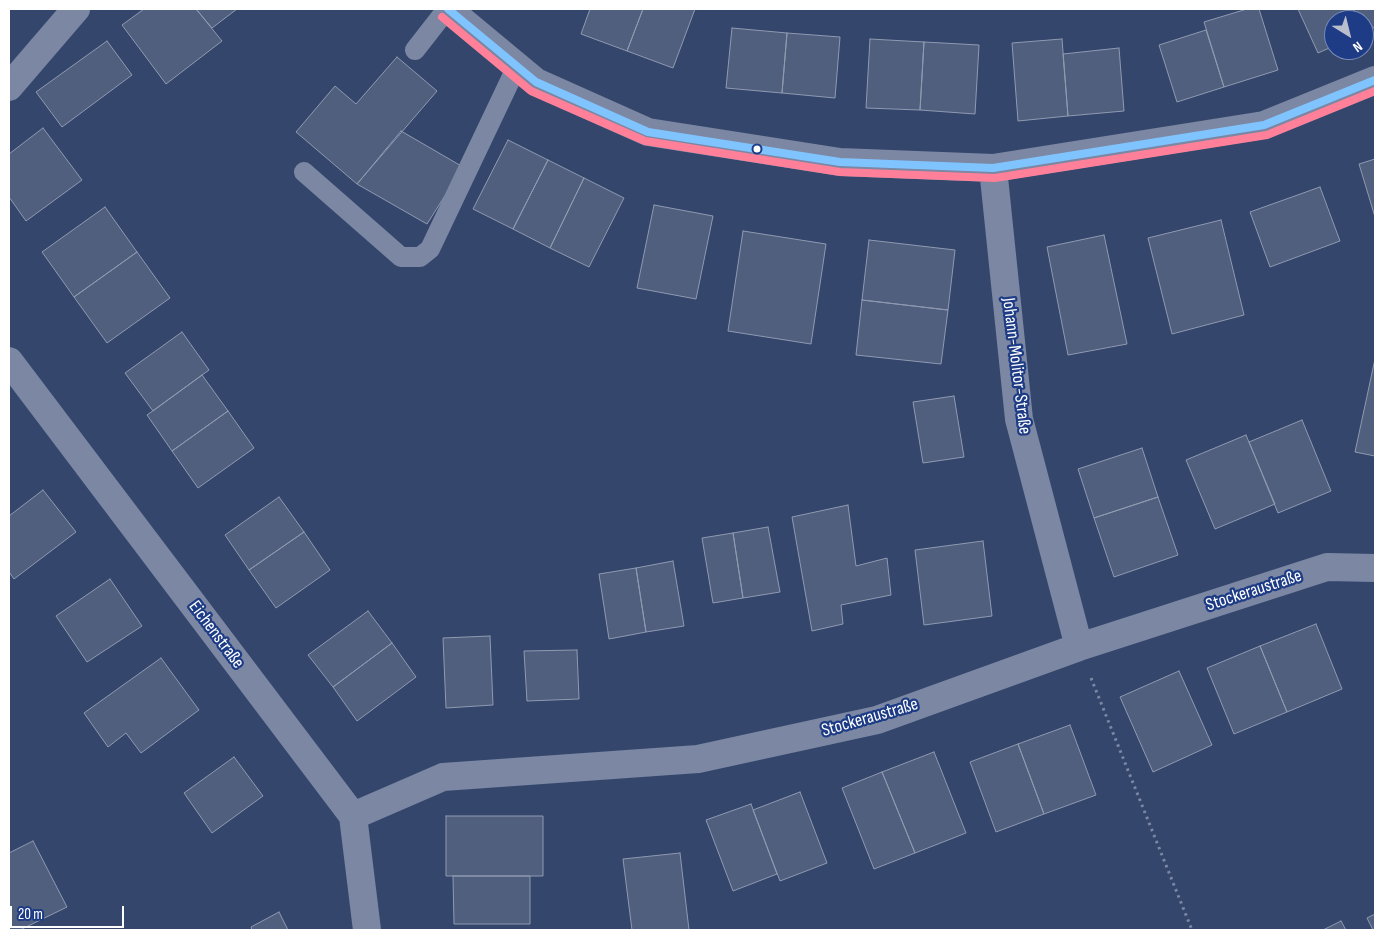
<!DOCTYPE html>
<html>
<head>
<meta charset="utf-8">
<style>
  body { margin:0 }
  #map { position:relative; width:1384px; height:939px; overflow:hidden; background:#35466d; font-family:"Sofia Sans Condensed",sans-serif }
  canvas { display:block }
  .frame { position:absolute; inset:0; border:10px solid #fff; pointer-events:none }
  .north { position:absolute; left:1324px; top:10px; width:50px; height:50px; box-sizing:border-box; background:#1d3c85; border:1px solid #778ab6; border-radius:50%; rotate:144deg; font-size:14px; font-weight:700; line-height:20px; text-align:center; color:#fff }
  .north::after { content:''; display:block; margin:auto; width:18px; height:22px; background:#b8becc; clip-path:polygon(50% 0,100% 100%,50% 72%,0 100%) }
  .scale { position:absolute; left:10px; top:906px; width:114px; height:22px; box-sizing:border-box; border:2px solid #fff; border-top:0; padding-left:6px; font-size:15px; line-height:18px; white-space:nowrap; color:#fff; -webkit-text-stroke:4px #1d3c85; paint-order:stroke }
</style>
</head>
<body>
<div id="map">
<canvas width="1384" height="939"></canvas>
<div class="frame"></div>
<div class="north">N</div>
<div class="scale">20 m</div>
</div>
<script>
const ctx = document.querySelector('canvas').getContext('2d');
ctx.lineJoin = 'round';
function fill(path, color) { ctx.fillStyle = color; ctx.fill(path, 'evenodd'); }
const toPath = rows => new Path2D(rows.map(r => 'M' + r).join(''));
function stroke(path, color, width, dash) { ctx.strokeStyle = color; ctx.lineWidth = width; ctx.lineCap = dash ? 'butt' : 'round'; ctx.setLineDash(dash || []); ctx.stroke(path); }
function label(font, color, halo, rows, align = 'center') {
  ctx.font = font + ' "Sofia Sans Condensed",sans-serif'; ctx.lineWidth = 4.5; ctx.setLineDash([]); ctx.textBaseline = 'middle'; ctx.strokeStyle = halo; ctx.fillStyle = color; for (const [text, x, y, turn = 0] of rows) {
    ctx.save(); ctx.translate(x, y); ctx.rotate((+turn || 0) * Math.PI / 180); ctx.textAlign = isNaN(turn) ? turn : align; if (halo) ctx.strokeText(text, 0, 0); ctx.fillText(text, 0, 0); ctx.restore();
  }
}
const building = toPath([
  [144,9,196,9,222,41,166,84,122,25,144,9],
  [196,9,237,9,212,28,196,9],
  [590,9,643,9,627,51,581,34,590,9],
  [643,9,695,9,673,68,627,51,643,9],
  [1247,9,1259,9,1278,70,1224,87,1204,22,1247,9],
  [1298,9,1353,9,1359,20,1334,20,1334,46,1318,53,1298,9],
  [1353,9,1375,9,1375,27,1364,32,1364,20,1359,20,1353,9],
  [732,28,787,33,782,93,726,88,732,28],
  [1206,30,1224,87,1177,102,1159,45,1206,30],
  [787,33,840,37,835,98,782,93,787,33],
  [870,39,924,42,920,110,866,108,870,39],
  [1062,39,1068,116,1018,121,1012,43,1062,39],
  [107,41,132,75,62,127,36,92,107,41],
  [924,42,979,45,975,114,920,110,924,42],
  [1119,48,1124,111,1068,116,1063,54,1119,48],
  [397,57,437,91,357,184,296,132,335,86,356,104,397,57],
  [43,128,82,180,26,221,9,197,9,154,43,128],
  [401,131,463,167,427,224,357,184,401,131],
  [508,140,548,160,513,229,473,209,508,140],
  [1375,159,1375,217,1359,164,1375,159],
  [548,160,584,178,550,248,513,229,548,160],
  [584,178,624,198,589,267,550,248,584,178],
  [1320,187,1340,241,1270,267,1250,212,1320,187],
  [654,205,713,216,696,299,637,288,654,205],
  [105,207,137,252,74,297,42,252,105,207],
  [1221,220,1244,315,1172,334,1148,238,1221,220],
  [743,231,826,244,811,344,728,331,743,231],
  [1104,235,1127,344,1068,355,1047,247,1104,235],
  [869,240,955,250,948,310,862,300,869,240],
  [137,252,170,298,107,343,74,297,137,252],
  [862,300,948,310,941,364,856,355,862,300],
  [182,332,209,370,153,411,125,373,182,332],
  [1375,359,1375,456,1355,452,1375,359],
  [202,375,228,411,172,451,147,415,202,375],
  [954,396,964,457,923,463,913,402,954,396],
  [228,411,254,448,198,488,172,451,228,411],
  [1302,420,1331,491,1278,513,1249,442,1302,420],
  [1246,435,1275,504,1215,529,1186,460,1246,435],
  [1142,448,1158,497,1094,518,1078,469,1142,448],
  [43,490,76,532,14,579,9,572,9,516,43,490],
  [279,497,304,532,249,570,225,535,279,497],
  [1158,497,1178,555,1114,577,1094,518,1158,497],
  [848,505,856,566,887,558,891,595,841,605,843,624,812,631,792,517,848,505],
  [768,527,780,592,743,598,733,533,768,527],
  [304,532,330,570,276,608,249,570,304,532],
  [733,533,743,598,713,603,702,538,733,533],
  [983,541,992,616,924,625,915,550,983,541],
  [673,561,684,626,646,632,636,568,673,561],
  [636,568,646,632,609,639,599,574,636,568],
  [110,579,142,626,87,662,56,616,110,579],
  [368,611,392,643,333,687,308,655,368,611],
  [1316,624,1342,689,1287,712,1260,646,1316,624],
  [490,636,493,705,446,708,443,638,490,636],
  [392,643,416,677,357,721,333,687,392,643],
  [1260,646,1287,712,1234,734,1207,668,1260,646],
  [577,650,579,699,527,701,524,651,577,650],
  [161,658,199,710,141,753,126,733,108,747,84,713,161,658],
  [1179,671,1212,745,1153,772,1120,697,1179,671],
  [1070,725,1096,795,1044,814,1018,744,1070,725],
  [1018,744,1044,814,996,832,970,762,1018,744],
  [934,752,966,833,915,853,882,772,934,752],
  [234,757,263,796,212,833,184,793,234,757],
  [882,772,915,853,874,869,842,788,882,772],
  [800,792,827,863,780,881,753,810,800,792],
  [751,804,777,874,733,891,706,820,751,804],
  [446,816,543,816,543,876,446,876,446,816],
  [33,841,67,907,20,930,9,930,9,853,33,841],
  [680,853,689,930,632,930,623,859,680,853],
  [453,876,530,876,530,924,454,924,453,876],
  [279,912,288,930,252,930,251,927,279,912],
  [1375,914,1375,930,1373,930,1367,918,1375,914],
  [1341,921,1346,930,1323,930,1341,921]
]);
fill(building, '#505f7e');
stroke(building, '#8f9ab1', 1);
stroke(toPath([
  [1091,678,1192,930]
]), '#7b87a3', 3, [2.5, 4]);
stroke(toPath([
  [415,50,447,9],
  [304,172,401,257,420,257,430,249,517,66]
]), '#7b87a3', 20);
stroke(toPath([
  [448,9,536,82,648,132,840,162,993,168,1264,125,1375,80],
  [9,87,76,9],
  [993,168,1019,419,1079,647],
  [9,361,353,816,367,930],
  [353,816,443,777,698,759,877,720,1079,647,1327,567,1375,568]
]), '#7b87a3', 28);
stroke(toPath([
  [448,9,536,82,648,132,840,162,993,168,1264,125,1375,80]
]), '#80c4ff', 8);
stroke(toPath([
  [442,17,531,91,645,141,840,172,995,178,1267,135,1375,91]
]), '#ff8098', 8);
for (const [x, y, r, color] of [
  [757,149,4.5,"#fff"]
]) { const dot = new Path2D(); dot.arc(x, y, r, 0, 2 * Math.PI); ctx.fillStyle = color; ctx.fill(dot); stroke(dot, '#1d3c85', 2); }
label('18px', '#fff', '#1d3c85', [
  ["Johann-Molitor-Straße",1016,366,83],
  ["Stockeraustraße",1254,591,-18],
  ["Eichenstraße",216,635,53],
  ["Stockeraustraße",870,718,-16]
]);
</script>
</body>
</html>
